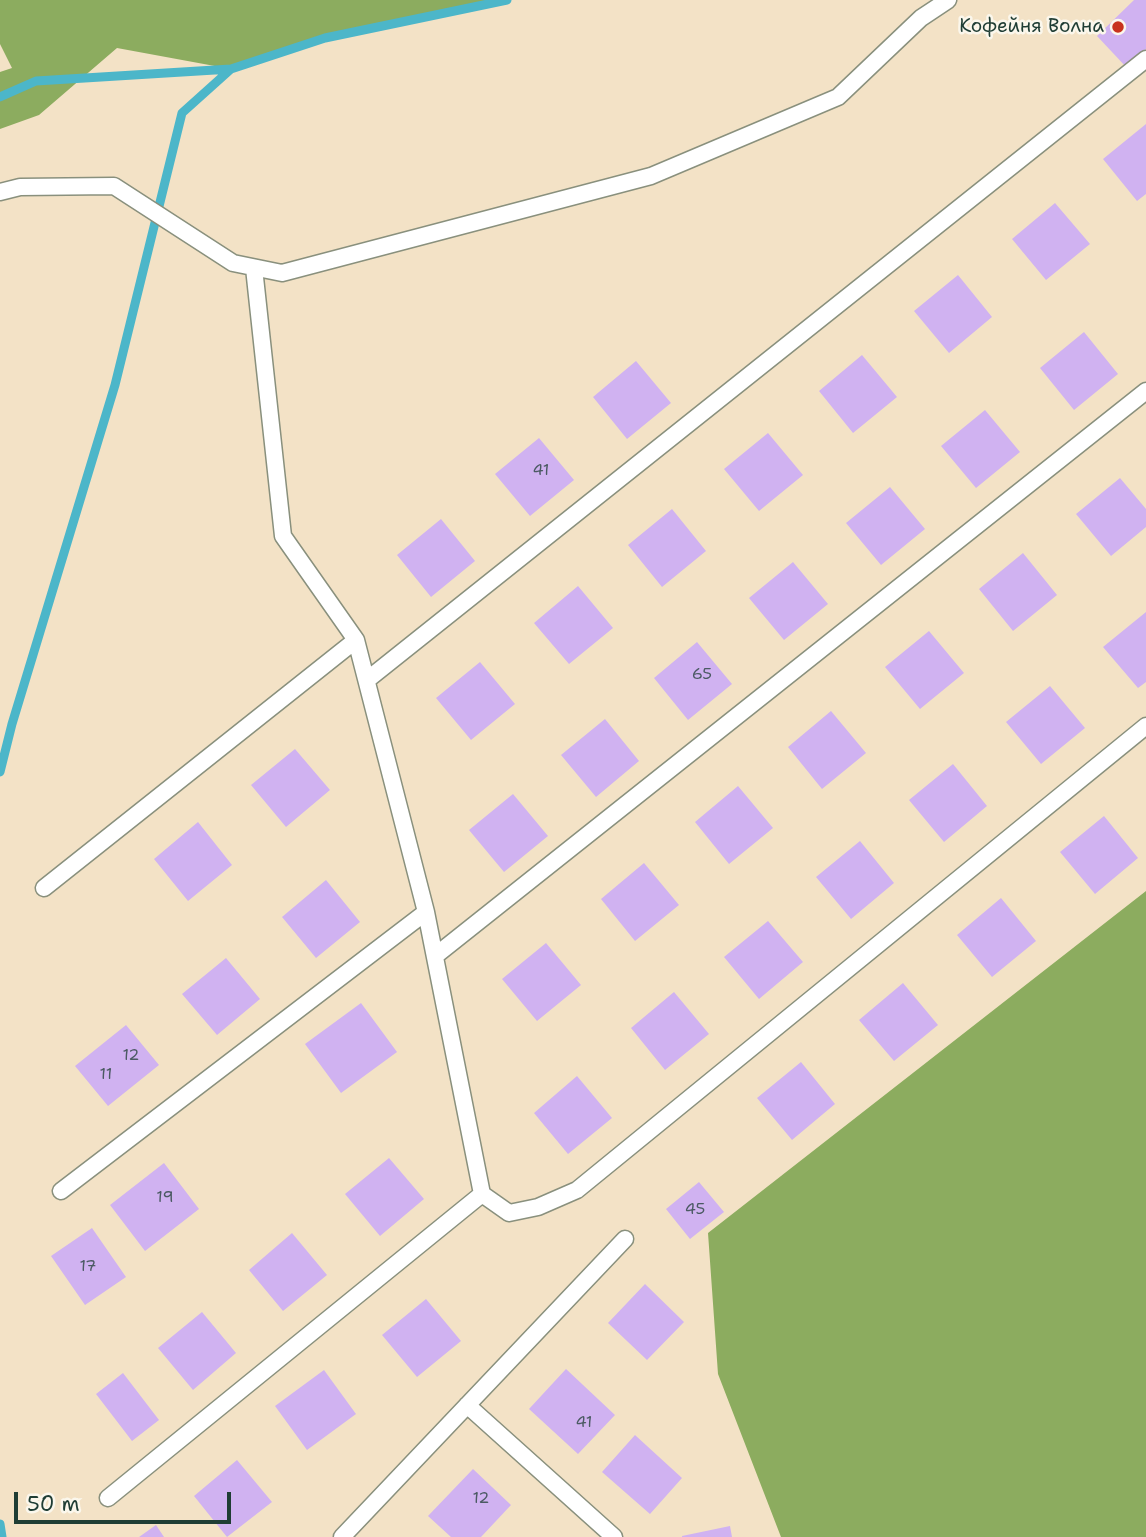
<!DOCTYPE html>
<html>
<head>
<meta charset="utf-8">
<style>
  body { margin:0 }
  #map { position:relative; width:1146px; height:1537px; overflow:hidden; background:#f3e2c6; font-family:"Shantell Sans",sans-serif }
  canvas { display:block }
  .scale { position:absolute; left:14px; top:1492px; width:217px; height:32px; box-sizing:border-box; border:4px solid #1f3d34; border-top:0; padding-left:9px; font-size:21px; line-height:24px; white-space:nowrap; color:#1f3d34; -webkit-text-stroke:5px #fbf7ec; paint-order:stroke }
</style>
</head>
<body>
<div id="map">
<canvas width="1146" height="1537"></canvas>
<div class="scale">50 m</div>
</div>
<script>
const ctx = document.querySelector('canvas').getContext('2d');
ctx.lineJoin = 'round';
function fill(path, color) { ctx.fillStyle = color; ctx.fill(path, 'evenodd'); }
const toPath = rows => new Path2D(rows.map(r => 'M' + r).join(''));
function stroke(path, color, width, dash) { ctx.strokeStyle = color; ctx.lineWidth = width; ctx.lineCap = dash ? 'butt' : 'round'; ctx.setLineDash(dash || []); ctx.stroke(path); }
function label(font, color, halo, rows, align = 'center') {
  ctx.font = font + ' "Shantell Sans",sans-serif'; ctx.lineWidth = 5; ctx.setLineDash([]); ctx.textBaseline = 'middle'; ctx.strokeStyle = halo; ctx.fillStyle = color; for (const [text, x, y, turn = 0] of rows) {
    ctx.save(); ctx.translate(x, y); ctx.rotate((+turn || 0) * Math.PI / 180); ctx.textAlign = isNaN(turn) ? turn : align; if (halo) ctx.strokeText(text, 0, 0); ctx.fillText(text, 0, 0); ctx.restore();
  }
}
fill(toPath([
  [0,0,507,0,325,38,231,69,117,48,39,115,0,129,0,72,12,68,0,44],
  [1146,891,1146,1537,781,1537,718,1374,708,1233]
]), '#8cac5f');
stroke(toPath([
  [0,97,36,81,231,69],
  [0,772,12,724,115,385,182,113,231,69,325,38,507,0],
  [0,1524,2,1537]
]), '#4cb6c9', 9);
fill(toPath([
  [1134,0,1146,0,1146,49,1127,68,1097,36],
  [1146,124,1146,194,1137,201,1103,159],
  [1055,203,1090,244,1046,280,1012,239],
  [958,275,992,317,949,353,914,311],
  [1084,332,1118,374,1074,410,1040,368],
  [862,355,897,397,853,433,819,391],
  [636,361,671,403,627,439,593,397],
  [985,410,1020,452,976,488,941,446],
  [768,433,803,475,759,511,724,469],
  [539,438,574,480,530,516,495,474],
  [1120,478,1146,509,1146,527,1111,556,1076,514],
  [890,487,925,529,881,565,846,523],
  [672,509,706,551,662,587,628,545],
  [441,519,475,561,431,597,397,555],
  [1023,553,1057,595,1013,631,979,589],
  [793,562,828,604,784,640,749,598],
  [578,586,613,628,569,664,534,623],
  [1146,612,1146,682,1138,688,1103,647],
  [929,631,964,673,920,709,885,667],
  [697,642,732,684,688,720,654,678],
  [480,662,515,704,471,740,436,698],
  [1050,686,1085,728,1041,764,1006,722],
  [831,711,866,753,822,789,788,747],
  [605,719,639,761,596,797,561,755],
  [295,749,330,790,286,827,251,785],
  [953,764,987,806,944,842,909,800],
  [738,786,773,828,729,864,695,822],
  [513,794,548,836,504,872,469,830],
  [1104,816,1138,858,1095,894,1060,852],
  [198,822,232,865,188,901,154,859],
  [860,841,894,883,851,919,816,877],
  [644,863,679,905,635,941,601,899],
  [326,880,360,922,316,958,282,917],
  [1001,898,1036,941,992,977,957,935],
  [768,921,803,962,759,999,724,957],
  [546,943,581,985,537,1021,502,979],
  [226,958,260,999,217,1035,182,994],
  [903,983,938,1025,894,1061,859,1020],
  [674,992,709,1034,665,1070,631,1028],
  [361,1003,397,1052,341,1093,305,1044],
  [126,1025,159,1065,108,1106,75,1066],
  [801,1062,835,1104,792,1140,757,1098],
  [577,1076,612,1118,568,1154,534,1113],
  [389,1158,424,1199,380,1236,345,1194],
  [164,1163,199,1209,145,1251,110,1205],
  [699,1182,724,1212,690,1239,666,1209],
  [92,1228,126,1277,85,1305,51,1256],
  [292,1233,327,1275,283,1311,249,1270],
  [645,1284,684,1322,647,1360,608,1323],
  [426,1299,461,1341,417,1377,382,1335],
  [202,1312,236,1353,193,1390,158,1348],
  [566,1369,615,1415,578,1454,529,1409],
  [324,1370,356,1414,307,1450,275,1406],
  [123,1373,159,1420,132,1441,96,1394],
  [635,1435,682,1478,650,1514,602,1472],
  [237,1460,272,1502,227,1537,194,1496],
  [473,1469,511,1505,481,1537,451,1537,428,1516],
  [156,1525,164,1537,139,1537],
  [730,1526,732,1537,682,1537,682,1536]
]), '#d0b2f1');
const lane = toPath([
  [0,192,20,187,114,186,233,263,282,273,651,176,838,97,921,18,948,0],
  [254,268,283,536,356,640],
  [367,680,1146,59],
  [44,888,356,640,426,912],
  [435,956,1146,391],
  [61,1191,426,912,482,1194,108,1498],
  [482,1194,509,1213,538,1207,577,1190,1146,726],
  [467,1405,614,1537],
  [342,1537,625,1239]
]);
stroke(lane, '#89907d', 19);
stroke(lane, '#fff', 16);
for (const [x, y, r, color] of [
  [1118,27,7,"#c8321e"]
]) { const dot = new Path2D(); dot.arc(x, y, r, 0, 2 * Math.PI); ctx.fillStyle = color; ctx.fill(dot); stroke(dot, '#fbf7ec', 2.5); }
label('16px', '#4b5a63', null, [
  ["41",541,471],
  ["65",702,675],
  ["12",131,1056],
  ["11",106,1075],
  ["19",165,1198],
  ["45",695,1210],
  ["17",88,1267],
  ["41",584,1423],
  ["12",481,1499]
]);
label('19px', '#1f3d34', '#fbf7ec', [
  ["Кофейня Волна",1104,27]
], 'right');
</script>
</body>
</html>
